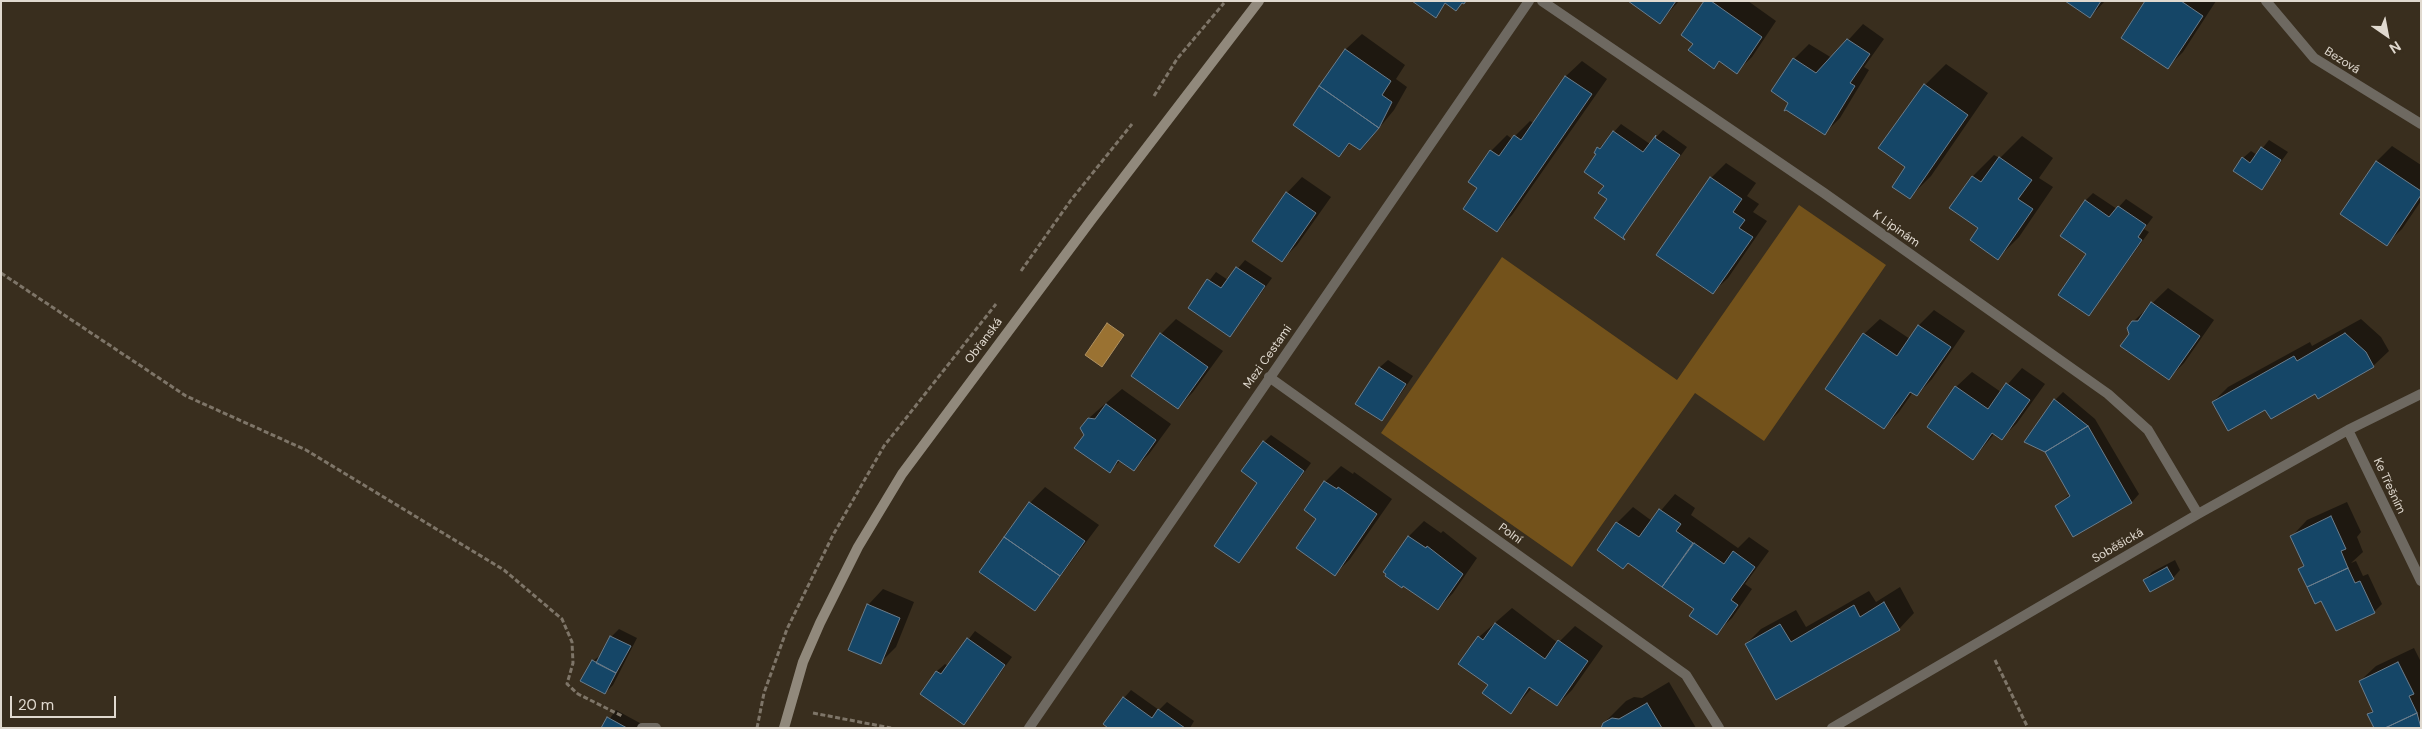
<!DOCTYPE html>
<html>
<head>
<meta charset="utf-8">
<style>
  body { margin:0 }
  #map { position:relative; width:2422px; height:729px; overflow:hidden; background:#392e1e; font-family:"DM Sans",sans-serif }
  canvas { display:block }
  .frame { position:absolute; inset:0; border:2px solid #e0d9cf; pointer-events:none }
  .north { position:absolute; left:2362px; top:10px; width:50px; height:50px; -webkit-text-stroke:4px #392e1e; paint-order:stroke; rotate:147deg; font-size:14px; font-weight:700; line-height:20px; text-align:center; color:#e0d9cf }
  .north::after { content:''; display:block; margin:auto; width:18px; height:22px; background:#e0d9cf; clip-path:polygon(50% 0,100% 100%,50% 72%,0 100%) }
  .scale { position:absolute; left:10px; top:696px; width:106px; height:22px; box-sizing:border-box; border:2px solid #e0d9cf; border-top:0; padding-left:6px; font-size:15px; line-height:18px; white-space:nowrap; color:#e0d9cf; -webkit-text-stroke:4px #392e1e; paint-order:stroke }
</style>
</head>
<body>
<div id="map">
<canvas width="2422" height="729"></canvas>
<div class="frame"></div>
<div class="north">N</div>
<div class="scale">20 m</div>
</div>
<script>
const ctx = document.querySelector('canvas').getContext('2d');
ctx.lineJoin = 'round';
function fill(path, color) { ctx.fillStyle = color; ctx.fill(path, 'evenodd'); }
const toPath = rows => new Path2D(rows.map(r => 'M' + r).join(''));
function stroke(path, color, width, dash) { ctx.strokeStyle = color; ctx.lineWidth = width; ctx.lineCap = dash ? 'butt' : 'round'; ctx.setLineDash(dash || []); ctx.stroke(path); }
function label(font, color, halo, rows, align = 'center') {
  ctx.font = font + ' "DM Sans",sans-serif'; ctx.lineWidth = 4; ctx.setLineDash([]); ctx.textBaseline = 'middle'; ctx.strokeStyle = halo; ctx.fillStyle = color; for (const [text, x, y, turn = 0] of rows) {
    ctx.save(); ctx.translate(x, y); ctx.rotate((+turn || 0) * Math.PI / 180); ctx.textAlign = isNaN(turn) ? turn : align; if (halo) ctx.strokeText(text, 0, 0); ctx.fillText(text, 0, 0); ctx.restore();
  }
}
fill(toPath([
  [1799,205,1886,265,1764,441,1695,393,1572,567,1381,433,1502,257,1677,380]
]), '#73521b');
const water = toPath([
  [1107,323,1124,335,1102,367,1085,355,1107,323]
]);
fill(water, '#9a7232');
stroke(water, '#af9161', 1);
fill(toPath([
  [1630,1,1679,1,1660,22],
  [1706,1,1748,1,1776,21,1752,57,1736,72,1720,61,1714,67,1695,43],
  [2067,1,2105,1,2090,17],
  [2146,1,2216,1,2183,52,2167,68],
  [1863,24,1884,39,1864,67,1869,70,1840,118,1825,133,1790,103,1794,59,1809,44,1832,58],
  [1362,34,1405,65,1396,79,1407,87,1394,110,1375,133,1351,143,1339,155,1295,125,1346,49],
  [1582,61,1607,79,1512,215,1496,231,1479,188,1470,182,1491,151,1507,135,1512,139,1530,121,1534,123,1566,76],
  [1946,64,1988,93,1931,176,1910,197,1907,167,1925,85],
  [1621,124,1650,144,1663,130,1687,147,1622,236,1609,199,1598,154,1596,152],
  [2022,136,2053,158,2039,178,2053,187,2019,237,1998,258,1979,228,1951,208,1973,176,1994,155,2000,158],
  [2269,140,2288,152,2262,188,2243,158,2251,151,2257,155],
  [2392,146,2421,165,2421,201,2402,229,2386,244,2342,213,2377,161],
  [1726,163,1756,183,1747,196,1759,204,1753,212,1767,221,1728,278,1712,293,1711,178],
  [1302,177,1331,197,1297,245,1282,260,1254,241,1287,193],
  [2093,193,2117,209,2126,199,2153,217,2144,229,2149,232,2089,315,2085,201],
  [1245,260,1272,278,1230,336,1189,307,1216,272,1228,280],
  [2168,288,2214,320,2184,363,2169,378,2130,334,2133,322],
  [1934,310,1965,331,1932,379,1917,395,1913,392,1899,412,1884,427,1864,334,1880,319,1910,339,1919,325],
  [1176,319,1223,351,1193,392,1178,408,1161,334],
  [2361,319,2381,337,2389,351,2373,366,2316,392,2266,408,2213,402,2228,387,2310,342,2312,346],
  [1388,360,1413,376,1389,411,1382,419,1357,403,1380,367],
  [2022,368,2045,384,2017,423,2002,438,1995,433,1973,459,1956,387,1972,372,2001,392],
  [1122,389,1171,424,1149,454,1134,469,1121,460,1110,471,1085,435,1089,418],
  [2063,392,2095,419,2139,494,2132,502,2074,536,2056,506,2070,494,2045,451,2055,400],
  [1271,435,1311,463,1239,562,1259,483,1264,442],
  [1341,466,1353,474,1354,472,1392,499,1350,559,1335,574,1318,518,1306,509,1325,482],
  [1045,487,1099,525,1035,610,1030,503],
  [1675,494,1695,508,1691,515,1738,548,1749,537,1769,551,1745,584,1752,589,1732,618,1716,633,1696,609,1629,562,1598,550,1617,523,1633,507,1652,521],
  [2347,502,2361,532,2357,537,2363,552,2351,563,2356,561,2363,576,2368,574,2382,604,2374,612,2321,600,2300,569,2304,564,2292,536,2307,520],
  [1424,521,1441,533,1443,531,1477,558,1453,593,1438,609,1384,571,1409,536],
  [2175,560,2180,570,2173,578,2145,580,2152,572],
  [1900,587,1914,613,1899,629,1777,698,1746,644,1761,629,1796,610,1806,627,1869,591,1876,602],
  [883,589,914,602,896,647,880,663,868,605],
  [1512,608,1558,643,1575,626,1603,646,1572,690,1557,705,1532,688,1511,712,1490,684,1479,637],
  [619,629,637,638,613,685,605,693,593,661,602,654,612,636],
  [975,631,1012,657,964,723,922,694,937,671,945,664,948,666],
  [2414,648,2421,662,2421,728,2369,714,2374,709,2360,681,2376,666],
  [1669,682,1696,728,1603,728,1604,723,1626,701,1634,697,1642,698],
  [1131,690,1159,710,1167,702,1194,721,1190,728,1110,728,1124,698],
  [616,710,649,728,603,728]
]), '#0007');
const building = toPath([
  [1412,1,1466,1,1464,4,1462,3,1456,11,1445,3,1436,18,1412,1],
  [1628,1,1676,1,1660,24,1628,1],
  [1704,1,1711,1,1762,37,1737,74,1719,61,1714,69,1688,50,1693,44,1681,35,1704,1],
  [2065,1,2101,1,2090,18,2065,1],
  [2145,1,2181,1,2203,16,2168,69,2121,38,2145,1],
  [1847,39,1870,54,1850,83,1855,86,1825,135,1786,110,1784,111,1788,103,1771,91,1793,58,1816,73,1847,39],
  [1345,49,1391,81,1382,95,1392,102,1379,128,1319,86,1345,49],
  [1565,76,1592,94,1497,232,1463,209,1477,188,1468,182,1490,150,1499,156,1514,135,1521,140,1565,76],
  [1924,84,1968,115,1910,199,1892,187,1905,167,1878,148,1924,84],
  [1319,86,1379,128,1360,150,1349,143,1339,157,1293,125,1319,86],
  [1613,131,1643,152,1656,135,1655,138,1680,155,1623,237,1625,240,1594,218,1607,199,1598,193,1604,186,1584,172,1596,154,1594,153,1597,147,1600,149,1613,131],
  [2261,147,2281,160,2262,190,2233,171,2242,157,2250,163,2261,147],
  [1999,157,2032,180,2018,199,2033,209,1998,260,1970,240,1978,228,1949,208,1972,176,1981,182,1999,157],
  [2376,161,2421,191,2421,195,2387,246,2340,214,2376,161],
  [1710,177,1742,199,1733,212,1745,220,1739,228,1753,237,1713,294,1656,255,1710,177],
  [1286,192,1316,213,1282,262,1252,241,1286,192],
  [2085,200,2109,217,2118,206,2146,225,2138,237,2142,240,2089,316,2058,295,2086,254,2060,236,2085,200],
  [1236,267,1265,286,1230,337,1188,308,1207,279,1221,288,1236,267],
  [2151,302,2200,336,2169,380,2120,346,2129,334,2127,328,2132,321,2138,321,2151,302],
  [1918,325,1951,347,1917,396,1910,392,1884,429,1825,389,1863,333,1897,356,1918,325],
  [1160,333,1208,367,1178,409,1131,376,1160,333],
  [2345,333,2366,352,2374,367,2318,399,2315,394,2271,419,2265,410,2228,431,2212,402,2294,356,2297,361,2345,333],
  [1379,367,1406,384,1382,421,1355,404,1379,367],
  [2006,383,2030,400,2002,440,1992,433,1973,460,1927,427,1955,386,1988,409,2006,383],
  [2054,399,2088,426,2045,452,2024,442,2054,399],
  [1106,404,1156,440,1134,471,1118,460,1110,473,1074,448,1084,435,1080,428,1088,418,1095,419,1106,404],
  [2088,426,2132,503,2073,537,2055,506,2070,496,2045,452,2088,426],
  [1263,441,1304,471,1239,563,1214,546,1257,483,1241,471,1263,441],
  [1324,481,1337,489,1338,487,1377,514,1335,576,1296,548,1316,519,1304,510,1324,481],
  [1029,502,1085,541,1060,576,1004,537,1029,502],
  [1659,509,1681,524,1676,531,1693,543,1662,587,1628,563,1623,569,1597,550,1616,522,1639,537,1659,509],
  [2331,516,2346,549,2341,551,2348,568,2307,587,2298,569,2304,566,2290,536,2331,516],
  [1408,536,1426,548,1427,546,1463,574,1438,610,1403,586,1402,588,1385,576,1386,574,1383,572,1408,536],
  [1004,537,1060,576,1035,611,979,572,1004,537],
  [1694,543,1724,564,1733,551,1755,567,1731,600,1738,605,1717,635,1689,616,1694,609,1662,587,1694,543],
  [2167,567,2174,579,2150,592,2143,580,2167,567],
  [2348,568,2355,583,2360,581,2375,613,2336,631,2321,601,2315,604,2307,587,2348,568],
  [1884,602,1900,630,1776,700,1745,644,1780,624,1791,642,1854,605,1860,617,1884,602],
  [867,604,900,618,881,664,848,650,867,604],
  [1495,623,1545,659,1558,640,1588,661,1557,706,1529,687,1511,714,1482,693,1488,685,1458,664,1478,636,1483,640,1495,623],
  [610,636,631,646,616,673,596,663,610,636],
  [967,638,1005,665,964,725,920,694,936,671,941,674,967,638],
  [592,660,616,673,605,694,580,681,592,660],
  [2398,662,2414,694,2409,696,2417,713,2385,728,2374,728,2367,714,2373,712,2359,681,2398,662],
  [1123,697,1152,718,1158,709,1185,728,1108,728,1103,724,1123,697],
  [1647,703,1662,728,1601,728,1603,723,1612,718,1619,719,1647,703],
  [2417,713,2421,728,2385,728,2417,713],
  [607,717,627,728,601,728,607,717]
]);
fill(building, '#154667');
stroke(building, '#6b7d8c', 1);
stroke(toPath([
  [1154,96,1177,59,1224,3],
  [1021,271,1071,200,1132,124],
  [1,273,186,396,306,450,504,570,562,619,572,642,573,663,567,684,578,694,622,716],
  [1995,660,2028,728],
  [813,713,891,728],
  [757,728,764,693,787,629,833,535,884,446,996,304]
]), '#7e7568', 3, [5, 2.5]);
stroke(toPath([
  [642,728,656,728]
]), '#6e6961', 10);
stroke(toPath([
  [1542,1,1824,193,2108,394,2148,430,2198,514],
  [2266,1,2314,58,2421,124],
  [1269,377,1686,675,1719,728],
  [2348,430,2421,581],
  [1029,728,1529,1],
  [1832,728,2198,514,2348,430,2421,394]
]), '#6e6961', 10);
stroke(toPath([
  [784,728,803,662,820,623,858,547,902,474,1092,219,1259,1]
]), '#91897c', 10);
label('12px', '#e0d9cf', '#392e1e', [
  ["Bezová",2342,61,32],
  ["K Lipinám",1896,229,35],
  ["Obřanská",984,341,-53],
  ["Mezi Cestami",1268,357,-55],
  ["Ke Třešním",2389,486,65],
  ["Polní",1510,534,36],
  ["Soběšická",2118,546,-30]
]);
</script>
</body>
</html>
